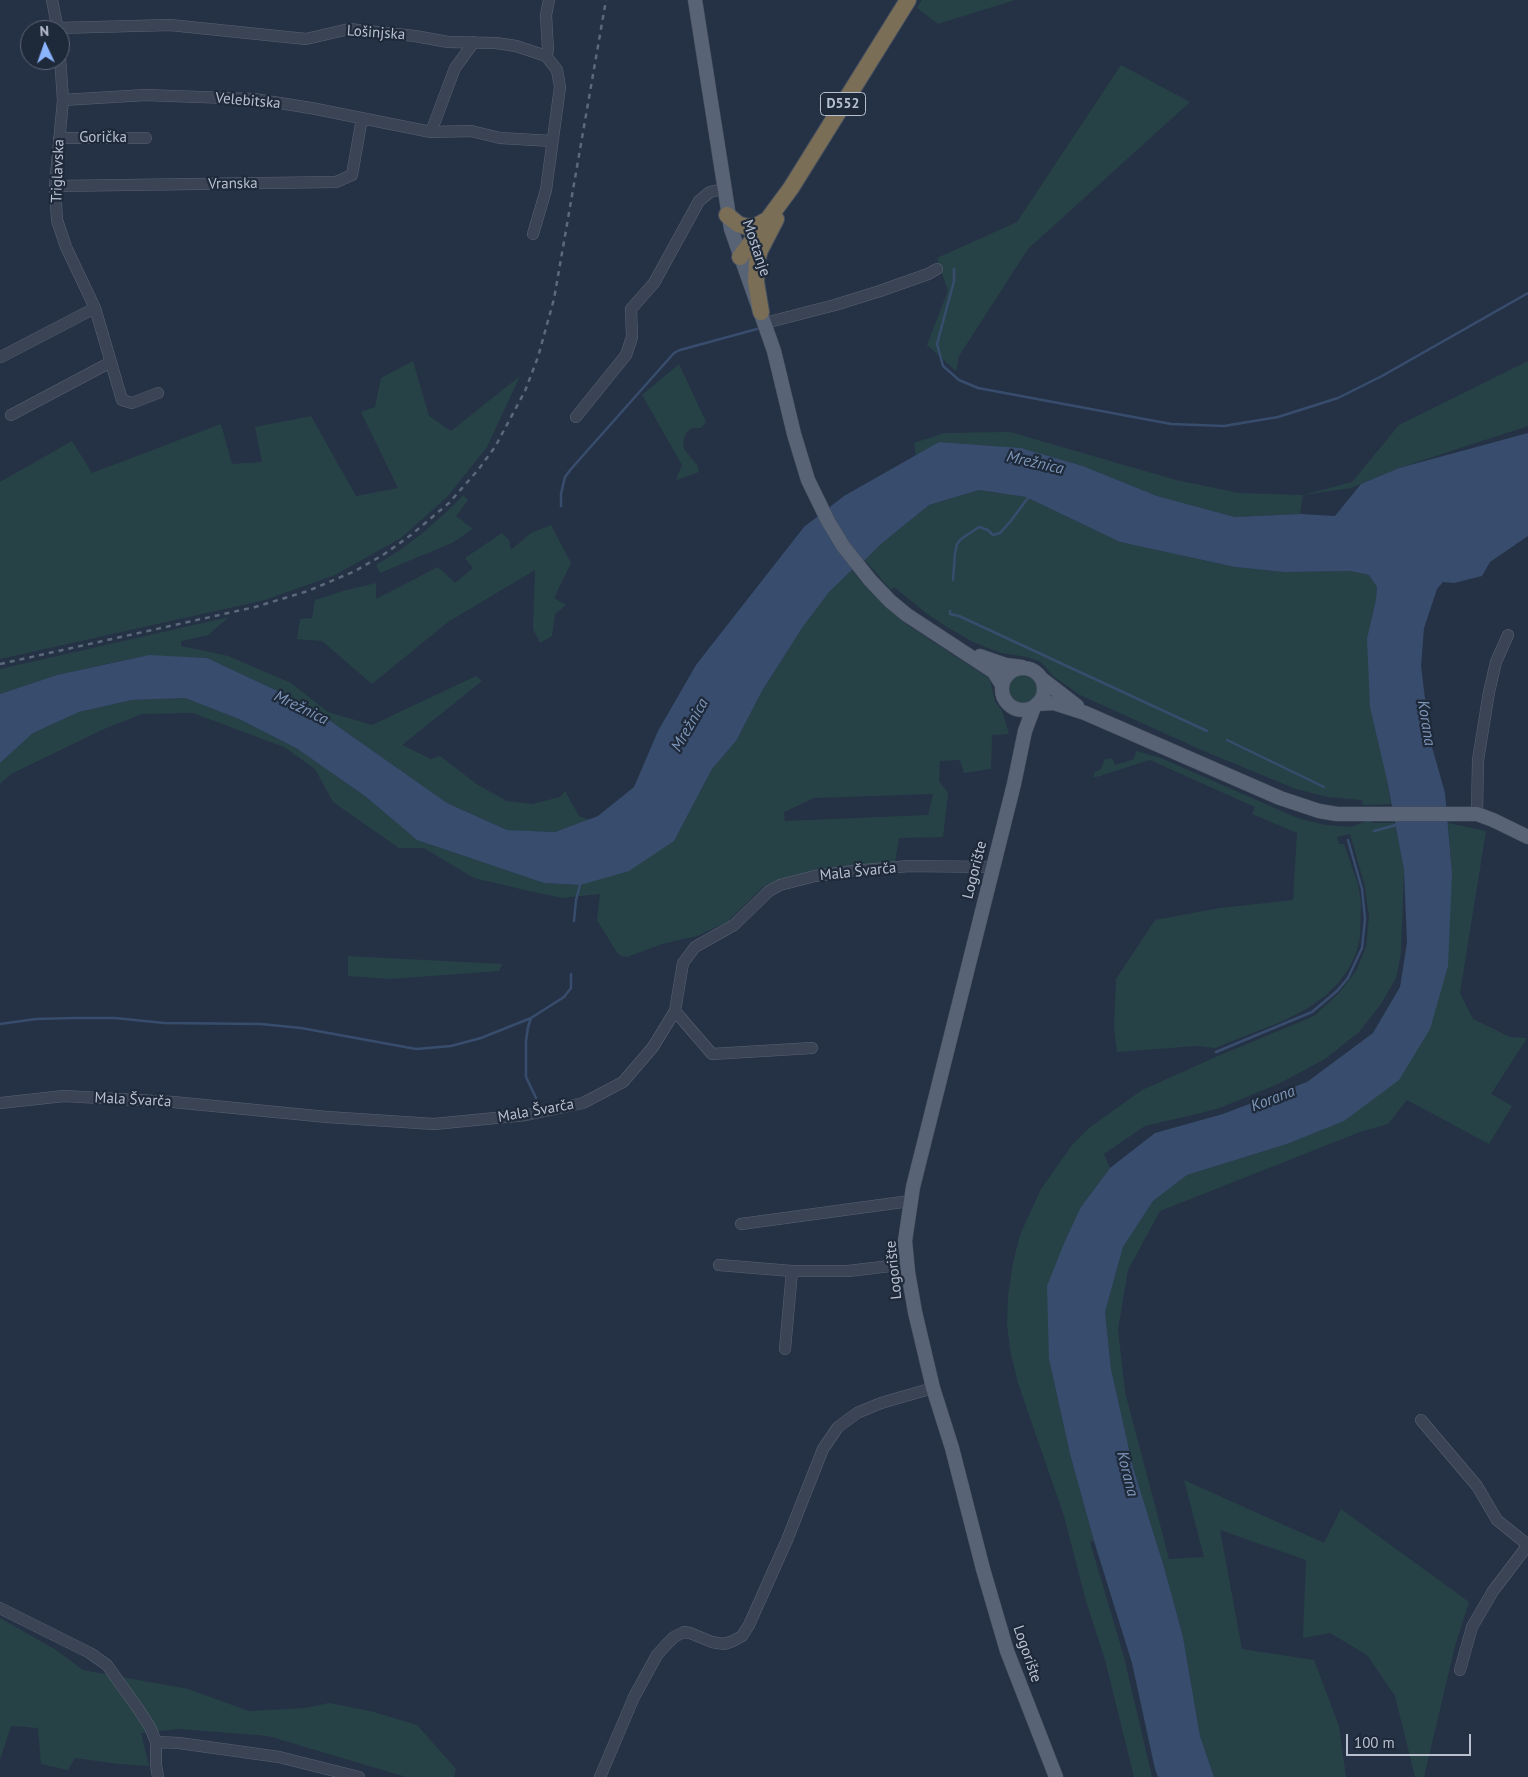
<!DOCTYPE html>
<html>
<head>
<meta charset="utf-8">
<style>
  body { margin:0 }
  #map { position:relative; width:1528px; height:1777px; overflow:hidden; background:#253245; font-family:"PT Sans",sans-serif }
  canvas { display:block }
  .north { position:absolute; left:20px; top:20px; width:50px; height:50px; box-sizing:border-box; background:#1e293a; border:1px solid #5c6575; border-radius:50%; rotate:357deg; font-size:14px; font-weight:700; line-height:20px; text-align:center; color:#b8c0ce }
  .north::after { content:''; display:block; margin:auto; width:18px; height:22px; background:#8cb5ff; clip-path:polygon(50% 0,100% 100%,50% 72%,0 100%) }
  .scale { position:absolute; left:1346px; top:1734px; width:125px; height:22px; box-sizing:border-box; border:2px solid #b8c0ce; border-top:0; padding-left:6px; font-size:15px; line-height:18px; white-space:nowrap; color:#b8c0ce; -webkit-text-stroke:4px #1e293a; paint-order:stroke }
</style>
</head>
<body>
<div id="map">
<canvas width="1528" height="1777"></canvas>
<div class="north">N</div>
<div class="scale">100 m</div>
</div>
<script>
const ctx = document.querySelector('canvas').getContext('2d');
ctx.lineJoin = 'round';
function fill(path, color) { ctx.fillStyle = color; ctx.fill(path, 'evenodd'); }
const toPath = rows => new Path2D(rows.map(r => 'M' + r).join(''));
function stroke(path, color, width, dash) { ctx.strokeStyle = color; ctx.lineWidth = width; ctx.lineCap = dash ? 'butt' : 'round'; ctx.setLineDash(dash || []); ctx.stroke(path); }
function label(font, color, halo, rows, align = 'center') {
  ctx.font = font + ' "PT Sans",sans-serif'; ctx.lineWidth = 4.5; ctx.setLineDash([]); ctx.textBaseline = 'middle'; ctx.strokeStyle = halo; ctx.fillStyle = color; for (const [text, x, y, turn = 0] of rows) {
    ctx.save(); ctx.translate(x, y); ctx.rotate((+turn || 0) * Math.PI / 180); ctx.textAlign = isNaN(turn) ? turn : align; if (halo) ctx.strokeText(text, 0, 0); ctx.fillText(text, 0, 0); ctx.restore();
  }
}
fill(toPath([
  [922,0,1015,0,938,24,917,8],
  [1121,65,1190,102,1028,249,959,356,956,371,927,345,948,291,937,258,1017,222],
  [413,361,429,416,451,431,520,376,487,447,447,497,401,538,335,575,265,600,0,659,0,482,72,441,92,473,221,424,232,464,262,462,255,427,311,416,356,496,398,488,361,412,375,407,381,378],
  [1528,361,1528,426,1399,468,1351,488,1303,495,1300,514,1235,517,1157,496,1083,466,1021,448,939,442,916,455,914,443,944,433,1010,432,1176,480,1239,493,1303,495,1352,482,1399,425],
  [679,364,706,422,701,428,692,428,686,433,683,442,684,449,697,465,699,472,676,480,682,465,642,395],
  [979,490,1026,497,1120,542,1235,567,1284,572,1350,571,1369,575,1377,587,1376,599,1370,625,1387,780,1391,804,1363,805,1362,800,1327,797,1296,789,1206,752,1080,695,1053,676,1041,662,1027,657,1001,653,973,642,947,627,926,613,894,587,891,590,865,560,881,544,929,505],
  [463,495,468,500,456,516,473,529,452,543,380,573,376,565,400,550,424,532,454,505],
  [551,525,571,563,554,598,566,605,555,614,552,636,540,643,533,629,535,570,448,622,372,684,322,641,297,639,300,619,312,618,315,600,346,590,376,583,376,599,438,567,455,583,473,568,465,558,502,533,509,540,511,550,531,533],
  [852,570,862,583,883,602,882,604,909,626,990,679,995,701,1002,711,1009,734,992,735,991,769,964,773,960,760,940,761,939,781,948,793,943,837,899,838,895,862,814,871,777,880,763,887,727,922,697,936,662,944,627,957,621,956,616,951,597,920,600,894,562,898,525,890,474,878,424,848,399,848,333,802,315,769,284,747,193,713,142,714,104,729,11,774,0,784,0,763,33,733,79,712,132,700,185,698,239,719,296,748,365,796,417,840,544,883,580,885,674,841,712,769,736,741,762,691,802,628,829,592],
  [933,794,928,815,785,821,784,812,814,798],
  [229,617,208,635,181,641,181,646,228,656,291,683,328,712,372,725,476,676,482,681,402,745,431,759,440,756,478,785,507,801,532,804,560,797,565,791,579,816,590,820,555,832,507,830,447,803,326,718,282,693,207,658,143,656,57,675,0,694,0,669],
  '1007 688a16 16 0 1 1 32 0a16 16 0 1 1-32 0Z',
  [1136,751,1161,758,1295,817,1309,821,1325,825,1351,827,1369,820,1373,823,1395,823,1404,870,1401,953,1396,978,1381,1004,1359,1032,1325,1059,1278,1084,1217,1109,1145,1126,1104,1154,1110,1168,1081,1207,1049,1359,1070,1454,1094,1541,1090,1542,1124,1657,1152,1777,1134,1777,1105,1660,1086,1601,1064,1516,1018,1383,1010,1350,1007,1323,1008,1296,1013,1263,1020,1235,1041,1189,1072,1145,1089,1128,1142,1090,1218,1056,1314,1016,1339,993,1356,971,1366,947,1369,916,1364,883,1350,834,1337,837,1339,844,1344,844,1358,884,1361,902,1360,937,1356,954,1349,968,1340,981,1325,996,1308,1008,1283,1021,1215,1048,1197,1046,1117,1052,1114,1027,1116,979,1155,920,1220,908,1293,900,1297,833,1252,814,1255,807,1150,760,1093,778,1095,772,1101,769,1105,759,1112,758,1115,765,1134,759],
  [1448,823,1486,831,1460,993,1473,1019,1510,1037,1527,1038,1491,1094,1512,1106,1489,1144,1407,1100,1388,1124,1360,1132,1160,1211,1128,1270,1118,1329,1125,1392,1169,1559,1204,1557,1184,1480,1324,1543,1341,1509,1469,1602,1455,1646,1424,1777,1415,1777,1395,1696,1367,1655,1330,1633,1303,1638,1306,1560,1220,1530,1242,1649,1314,1660,1339,1726,1346,1777,1214,1777,1200,1736,1183,1637,1164,1567,1133,1467,1111,1369,1105,1312,1123,1247,1153,1201,1187,1175,1287,1144,1343,1121,1452,873],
  [348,956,502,964,499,971,390,979,348,976],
  [0,1618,56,1650,83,1670,188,1689,249,1711,305,1708,329,1703,374,1712,417,1725,456,1769,454,1777,406,1777,268,1736,179,1729,141,1733,149,1766,119,1764,75,1758,68,1770,41,1764,38,1728,11,1726,0,1760]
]), '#274246');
fill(toPath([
  [1528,433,1528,536,1490,562,1482,576,1454,583,1443,582,1437,589,1424,628,1421,666,1430,740,1445,793,1452,873,1448,966,1430,1029,1399,1080,1344,1121,1287,1144,1187,1175,1153,1201,1123,1247,1105,1312,1111,1369,1133,1467,1164,1567,1183,1637,1200,1736,1214,1777,1158,1777,1155,1769,1132,1663,1094,1541,1070,1454,1049,1359,1047,1286,1065,1241,1081,1207,1110,1168,1155,1133,1223,1114,1307,1082,1373,1033,1400,987,1407,943,1404,870,1387,780,1370,707,1367,639,1376,599,1377,587,1369,575,1350,571,1284,572,1235,567,1120,542,1026,497,979,490,929,505,881,544,865,560,852,570,829,592,802,628,762,691,736,741,712,769,674,841,629,871,580,885,544,883,417,840,365,796,296,748,239,719,185,698,132,700,79,712,33,733,0,763,0,694,57,675,149,655,207,658,282,693,326,718,447,803,507,830,555,832,598,816,634,787,658,731,696,665,804,527,844,496,939,442,1021,448,1083,466,1157,496,1235,517,1300,514,1335,516,1361,484,1399,468]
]), '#384d6d');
stroke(toPath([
  [954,269,954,281,937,344,943,366,959,380,978,388,1171,424,1224,426,1278,417,1338,398,1382,376,1528,293],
  [561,506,561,494,565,477,571,469,674,353,680,350,757,329],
  [953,580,955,553,957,544,961,539,979,527,988,530,993,535,1000,533,1010,522,1030,495],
  [950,611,950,614,959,616,1207,731],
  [1227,740,1324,787],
  [1374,831,1396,825],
  [574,921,576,900,580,885],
  [0,1024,36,1019,74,1018,115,1018,164,1023,261,1024,301,1028,416,1049,451,1046,481,1038,531,1018],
  [1216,1052,1312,1012,1337,991,1348,978,1362,948,1365,919,1362,889,1348,840],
  [536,1098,526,1077,526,1041,528,1027,531,1018,564,997,571,988,571,974]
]), '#384d6d', 2.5);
const minor = toPath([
  [52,0,58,30],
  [58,28,170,25,306,39,349,29,415,36,448,42,496,43,516,46,546,56,548,50,546,15,549,0],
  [60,57,63,100,55,186,57,220,66,247,95,308,122,400,132,403,158,393],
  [63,100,145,95,254,99,311,108,431,132,455,68,474,42],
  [431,132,471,131,500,138,552,141],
  [59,138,146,138],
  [55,186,336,182,352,175,362,118],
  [533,234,546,190,560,87,557,70,546,56],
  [765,323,835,305,880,291,928,274,937,269],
  [1,357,95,308],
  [11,415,111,362],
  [576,417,626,355,632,337,631,309,654,283,699,201,710,192,723,189],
  [1477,814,1478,760,1489,692,1496,662,1508,635],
  [675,1011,712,1054,812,1048],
  [0,1103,64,1096,173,1102,327,1117,434,1124,526,1115,583,1103,623,1082,653,1047,675,1011,683,963,695,947,734,925,769,891,780,885,815,876,853,871,909,866,992,867],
  [741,1224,910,1201],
  [719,1265,792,1271,848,1271,907,1264],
  [785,1349,792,1271],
  [1421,1420,1477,1486,1497,1520,1528,1545],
  [0,1608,90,1653,107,1665,139,1710,150,1727,156,1742],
  [1460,1670,1472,1627,1493,1591,1528,1545],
  [158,1777,156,1765,156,1742,179,1743,279,1757,359,1777],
  [600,1777,634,1697,657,1655,667,1644,674,1637,684,1632,690,1633,712,1642,724,1644,733,1641,742,1636,749,1625,787,1540,823,1449,838,1427,857,1413,881,1403,933,1388]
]);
const major = toPath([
  [695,0,731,229,774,351,794,434,808,480,828,521,843,546,870,580,890,601,907,615,994,672,1002,685],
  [980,656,1006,665,1022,667],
  '1002 689a21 21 0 1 1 42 0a21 21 0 1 1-42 0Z',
  [1042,679,1077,706],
  [1037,704,1054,703,1085,713,1280,798,1319,811,1337,814,1477,814,1493,820,1528,837],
  [1034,707,1025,731,1014,784,913,1187,905,1241,908,1272,915,1312,933,1388,952,1448,983,1569,1007,1651,1056,1777]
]);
const highway = toPath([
  [727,215,738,224,747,227,756,226,765,221],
  [740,257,791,188,908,0],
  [761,312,756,282,757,261,760,250,776,219]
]);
stroke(minor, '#596272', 12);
stroke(major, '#444d5e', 15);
stroke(highway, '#454f5f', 18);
stroke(minor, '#3a4455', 11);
stroke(major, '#586375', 14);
stroke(highway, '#7b6e56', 16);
stroke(toPath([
  [0,664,255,607,308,591,355,571,383,555,411,535,449,503,478,470,495,447,525,391,538,357,554,299,606,0]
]), '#5c687c', 2.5, [5, 5]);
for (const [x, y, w] of [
  [843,104,45]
]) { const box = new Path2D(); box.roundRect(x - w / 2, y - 11.5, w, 23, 4); ctx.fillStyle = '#1e293a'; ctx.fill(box); stroke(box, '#b8c0ce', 1); }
label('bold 14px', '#b8c0ce', null, [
  ["D552",843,104]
]);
label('15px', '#b8c0ce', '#1e293a', [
  ["Lošinjska",376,33,4],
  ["Velebitska",248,101,5],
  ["Gorička",103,138],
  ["Triglavska",58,171,-88],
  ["Vranska",233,184,-1],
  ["Mostanje",756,248,71],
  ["Logorište",975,870,-76],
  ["Mala Švarča",858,872,-6],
  ["Mala Švarča",133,1100,3],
  ["Mala Švarča",536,1111,-10],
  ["Logorište",894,1270,-96],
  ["Logorište",1027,1654,71]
]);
label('italic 16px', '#7d95b7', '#1e293a', [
  ["Mrežnica",1035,463,13],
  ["Mrežnica",301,708,26],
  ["Korana",1426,723,81],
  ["Mrežnica",690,725,-60],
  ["Korana",1273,1099,-21],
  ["Korana",1127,1474,76]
]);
</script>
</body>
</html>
